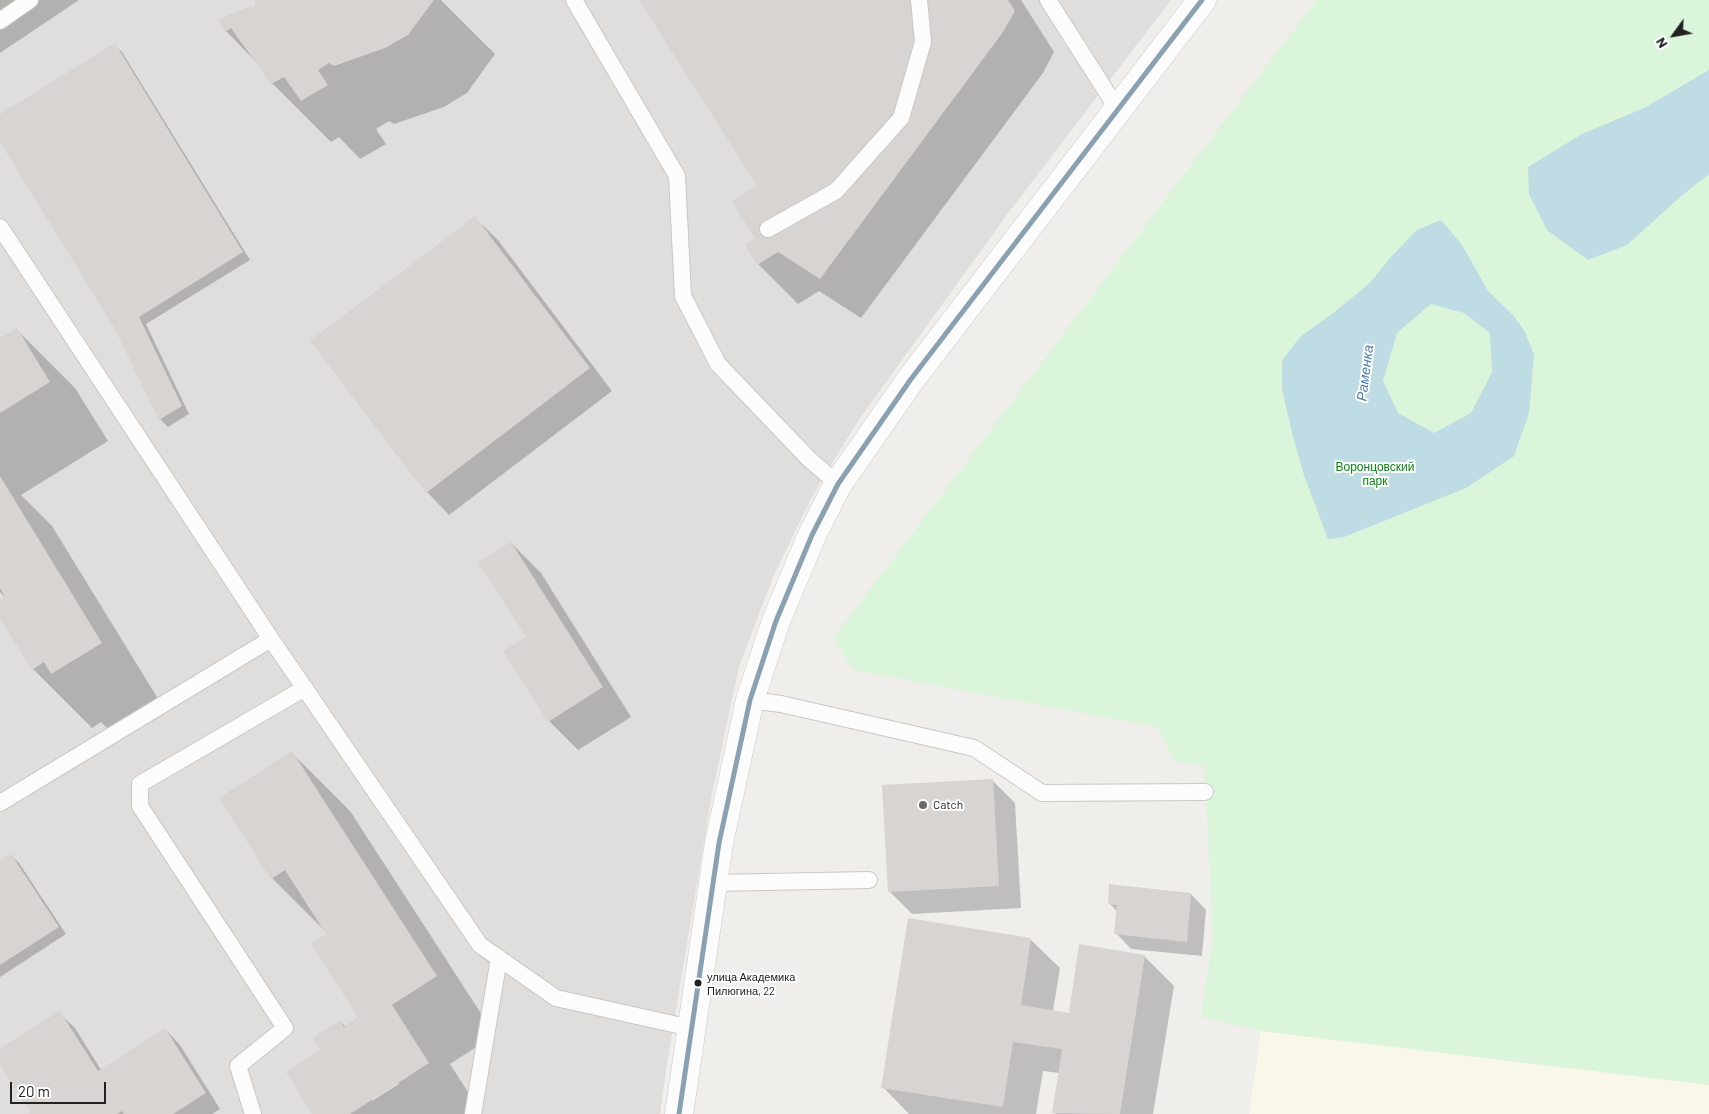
<!DOCTYPE html>
<html>
<head>
<meta charset="utf-8">
<style>
  body { margin:0 }
  #map { position:relative; width:1709px; height:1114px; overflow:hidden; background:#f0eeeb; font-family:Barlow,sans-serif }
  canvas { display:block }
  .north { position:absolute; left:1649px; top:10px; width:50px; height:50px; -webkit-text-stroke:4px #fff; paint-order:stroke; rotate:238deg; font-size:14px; font-weight:700; line-height:20px; text-align:center; color:#222 }
  .north::after { content:''; display:block; margin:auto; width:18px; height:22px; background:#222; clip-path:polygon(50% 0,100% 100%,50% 72%,0 100%) }
  .scale { position:absolute; left:10px; top:1082px; width:96px; height:22px; box-sizing:border-box; border:2px solid #222; border-top:0; padding-left:6px; font-size:15px; line-height:18px; white-space:nowrap; color:#222; -webkit-text-stroke:4px #fff; paint-order:stroke }
</style>
</head>
<body>
<div id="map">
<canvas width="1709" height="1114"></canvas>
<div class="north">N</div>
<div class="scale">20 m</div>
</div>
<script>
const ctx = document.querySelector('canvas').getContext('2d');
ctx.lineJoin = 'round';
function fill(path, color) { ctx.fillStyle = color; ctx.fill(path, 'evenodd'); }
const toPath = rows => new Path2D(rows.map(r => 'M' + r).join(''));
function stroke(path, color, width, dash) { ctx.strokeStyle = color; ctx.lineWidth = width; ctx.lineCap = dash ? 'butt' : 'round'; ctx.setLineDash(dash || []); ctx.stroke(path); }
function label(font, color, halo, rows, align = 'center') {
  ctx.font = font + ' Barlow,sans-serif'; ctx.lineWidth = 4; ctx.setLineDash([]); ctx.textBaseline = 'middle'; ctx.strokeStyle = halo; ctx.fillStyle = color; for (const [text, x, y, turn = 0] of rows) {
    ctx.save(); ctx.translate(x, y); ctx.rotate((+turn || 0) * Math.PI / 180); ctx.textAlign = isNaN(turn) ? turn : align; if (halo) ctx.strokeText(text, 0, 0); ctx.fillText(text, 0, 0); ctx.restore();
  }
}
fill(toPath([
  [0,0,1171,0,1006,216,858,421,814,493,773,577,739,667,712,794,667,1064,660,1114,0,1114]
]), '#dfdedc');
fill(toPath([
  [1261,1031,1709,1085,1709,1114,1249,1114]
]), '#f8f7e8');
fill(toPath([
  [1316,0,1709,0,1709,1085,1261,1031,1201,1017,1213,938,1204,766,1175,761,1157,727,853,670,833,638]
]), '#daf5da');
fill(toPath([
  [1709,70,1709,174,1680,197,1627,245,1588,260,1547,230,1529,194,1528,167,1582,134,1644,108],
  [1441,220,1462,245,1488,291,1513,315,1525,332,1534,355,1529,413,1514,456,1466,488,1344,537,1328,539,1304,475,1292,433,1282,389,1282,361,1300,337,1332,314,1370,283,1389,259,1417,230],
  [1431,304,1464,313,1490,333,1492,372,1471,413,1434,433,1398,413,1383,381,1397,333]
]), '#bfdbe3');
fill(toPath([
  [0,0,79,0,0,53],
  [257,0,441,0,495,54,467,93,444,107,394,124,389,121,376,129,386,144,360,159,339,137,331,142,272,83,258,64,226,31,256,6],
  [640,0,1021,0,1054,52,1043,73,861,318,819,291,798,304,758,264,756,239,758,186],
  [115,45,122,52,250,260,146,324,189,414,168,427,160,419,116,329,0,139,0,115],
  [475,218,498,240,612,391,449,515,427,492],
  [17,330,75,388,108,441,21,495,52,526,160,702,111,732,101,722,92,728,33,669,0,616,0,602,6,598,0,592,0,340],
  [511,543,541,573,631,717,578,750,549,721,527,637],
  [291,752,350,811,495,1035,450,1064,482,1114,314,1114,340,1021,346,1027,360,1018,328,934,272,878],
  [397,1082,399,1084,372,1101,372,1098],
  [992,780,1015,803,1021,908,912,914,889,891],
  [11,855,19,863,66,934,0,977,0,863],
  [1191,894,1206,910,1202,956,1131,949,1116,933,1118,912,1109,903],
  [1030,939,1060,968,1053,1011,1070,1014,1144,956,1174,986,1153,1114,1056,1114,1054,1112,1060,1073,1043,1071,1036,1114,909,1114,883,1087],
  [59,1013,75,1028,101,1070,165,1029,180,1045,220,1109,212,1114,30,1114,32,1113,0,1063,0,1049]
]), '#0003');
fill(toPath([
  [255,0,434,0,408,35,385,48,334,66,329,63,318,70,328,85,301,101,284,77,271,84,231,28,225,32,218,19,255,5],
  [639,0,1008,0,1015,11,1003,32,820,279,778,252,757,265,745,245,755,238,732,201,757,185],
  [115,43,243,252,139,317,182,406,159,420,115,329,0,142,0,114],
  [475,216,590,368,426,493,310,341],
  [17,328,50,382,0,413,0,338],
  [0,476,102,643,51,674,44,662,32,670,0,618,0,600,5,597,0,588],
  [511,542,603,687,548,722,503,651,526,637,478,562],
  [292,751,437,976,392,1005,429,1063,350,1114,312,1114,286,1072,320,1050,313,1038,340,1020,344,1027,358,1017,311,944,326,934,285,870,271,879,219,798],
  [993,779,999,886,888,892,882,785],
  [11,854,59,927,0,965,0,861],
  [1109,884,1191,893,1187,942,1114,934,1117,905,1108,904],
  [908,918,1031,938,1021,1005,1069,1013,1079,944,1145,955,1120,1114,1052,1113,1062,1049,1013,1042,1003,1107,881,1088],
  [60,1011,98,1071,165,1028,206,1093,173,1114,124,1114,122,1111,117,1114,27,1114,30,1112,0,1065,0,1048]
]), '#d7d4d2');
const service = toPath([
  [574,0,677,176,683,296,718,364,809,459,838,484],
  [1048,0,1118,110],
  [0,21,30,0],
  [0,227,271,639,480,945,556,998,691,1028],
  [768,229,836,191,901,118,923,42,919,0],
  [750,700,781,704,974,748,1042,793,1205,792],
  [0,803,271,639],
  [713,883,869,880],
  [253,1114,238,1066,285,1028,140,806,140,784,305,688],
  [473,1114,499,958]
]);
const tertiary = toPath([
  [679,1114,719,843,750,700,776,621,812,535,838,484,911,379,1202,0]
]);
stroke(service, '#c9c8c7', 18);
stroke(tertiary, '#c9c8c7', 29);
stroke(service, '#fdfcfc', 16);
stroke(tertiary, '#fdfcfc', 28);
stroke(toPath([
  [679,1114,719,843,750,700,776,621,812,535,838,484,911,379,1202,0]
]), '#8aa1b2', 5);
for (const [x, y, r, color] of [
  [923,805,5,"#6a6968"],
  [698,983,4.5,"#222"]
]) { const dot = new Path2D(); dot.arc(x, y, r, 0, 2 * Math.PI); ctx.fillStyle = color; ctx.fill(dot); stroke(dot, '#fff', 2); }
label('11px', '#222', '#fff', [
  ["улица Академика",707,977],
  ["Пилюгина, 22",707,991]
], 'left');
label('12px', '#0c8416', '#fff', [
  ["Воронцовский",1375,467],
  ["парк",1375,481]
]);
label('12px', '#222', '#fff', [
  ["Catch",933,805]
], 'left');
label('italic 14px', '#4a7aab', '#fff', [
  ["Раменка",1365,373,-83]
]);
</script>
</body>
</html>
